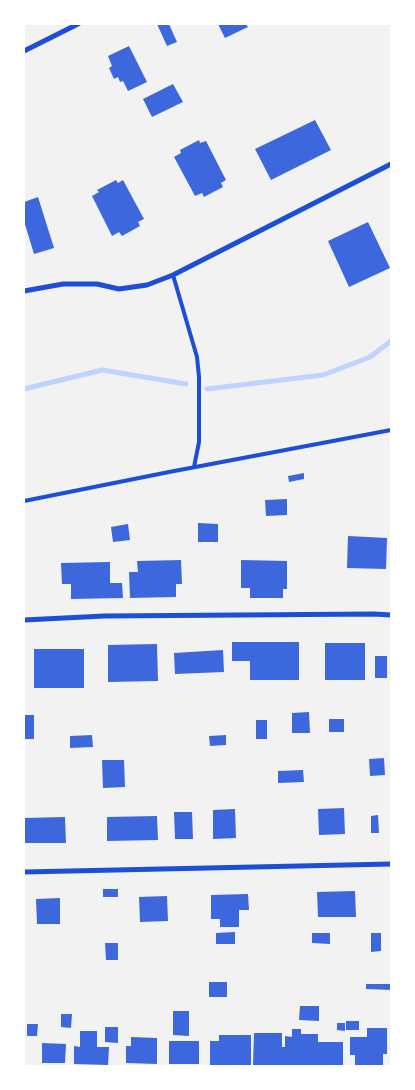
<!DOCTYPE html>
<html>
<head>
<meta charset="utf-8">
<style>
  body { margin:0 }
  #map { position:relative; width:415px; height:1090px; overflow:hidden; background:#f2f2f2; font-family:"Source Sans 3",sans-serif }
  canvas { display:block }
  .frame { position:absolute; inset:0; border:25px solid #fff; pointer-events:none }
</style>
</head>
<body>
<div id="map">
<canvas width="415" height="1090"></canvas>
<div class="frame"></div>
</div>
<script>
const ctx = document.querySelector('canvas').getContext('2d');
ctx.lineJoin = 'round';
const toPath = rows => new Path2D(rows.map(r => 'M' + r).join(''));
function stroke(path, color, width, dash) { ctx.strokeStyle = color; ctx.lineWidth = width; ctx.lineCap = dash ? 'butt' : 'round'; ctx.setLineDash(dash || []); ctx.stroke(path); }
function fill(path, color) { ctx.fillStyle = color; ctx.fill(path, 'evenodd'); }
stroke(toPath([
  [24,389,102,370,186,384],
  [207,389,323,375,370,357,391,341]
]), '#bfd3fe', 5);
fill(toPath([
  [157,24,169,24,177,42,167,46],
  [218,24,246,24,248,27,225,38],
  [129,46,147,82,128,91,123,81,120,82,118,77,114,79,109,68,112,66,108,56],
  [173,84,183,102,152,117,143,99],
  [315,120,331,150,271,180,255,149],
  [199,140,200,143,206,141,226,180,221,183,223,187,204,197,202,193,195,196,174,157,181,153,180,150],
  [116,180,118,183,123,180,144,219,138,222,140,226,122,236,119,232,112,236,92,196,99,192,97,190],
  [38,197,54,248,34,254,24,221,24,202],
  [368,222,390,268,349,287,328,241],
  [304,473,304,479,289,482,288,476],
  [287,499,287,515,266,516,265,500],
  [198,523,218,524,218,542,198,542],
  [128,524,130,540,113,542,111,527],
  [348,536,387,538,386,569,347,568],
  [181,560,182,584,176,584,176,597,130,598,129,572,138,572,137,561],
  [241,560,287,561,287,589,283,589,283,598,250,598,250,588,241,588],
  [110,562,110,583,122,583,123,598,71,599,71,584,62,584,61,563],
  [232,642,299,642,299,680,250,680,250,661,232,661],
  [325,643,365,643,365,680,325,680],
  [157,644,158,681,108,682,108,645],
  [34,649,84,649,84,688,34,688],
  [223,650,224,672,175,674,174,653],
  [375,656,387,656,387,678,375,678],
  [309,712,310,733,292,733,292,713],
  [24,715,34,715,34,739,24,739],
  [329,719,344,719,344,732,329,732],
  [256,720,267,720,267,739,256,739],
  [92,735,93,747,70,748,70,736],
  [226,735,226,745,210,746,209,736],
  [384,758,385,775,370,776,369,759],
  [102,760,124,760,125,787,103,788],
  [303,770,304,782,278,783,278,771],
  [344,808,345,834,319,835,318,809],
  [235,809,236,838,213,839,213,810],
  [174,812,192,812,193,839,175,839],
  [378,815,379,833,371,833,371,816],
  [157,816,158,840,107,841,107,817],
  [65,817,66,843,24,843,24,818],
  [103,889,118,889,118,897,103,897],
  [355,891,356,917,318,917,317,892],
  [248,894,249,910,239,910,239,927,220,927,220,919,211,919,211,895],
  [167,896,168,921,140,922,139,897],
  [60,898,60,924,37,924,36,899],
  [235,932,235,944,216,944,216,933],
  [312,933,330,933,330,944,312,943],
  [371,933,381,933,381,951,371,952],
  [105,943,118,943,118,960,106,960],
  [209,982,227,982,227,997,209,997],
  [366,984,391,984,391,990,366,989],
  [300,1006,319,1006,319,1021,299,1020],
  [173,1011,189,1011,189,1036,173,1035],
  [61,1014,72,1014,71,1028,61,1027],
  [346,1021,359,1021,359,1030,346,1030],
  [337,1023,345,1023,345,1031,337,1030],
  [27,1024,38,1024,37,1036,27,1036],
  [105,1027,118,1027,118,1043,105,1042],
  [367,1028,387,1028,387,1054,383,1054,383,1065,355,1065,355,1055,350,1055,350,1037,367,1037],
  [292,1029,301,1029,301,1034,318,1034,318,1042,343,1042,343,1065,253,1065,254,1033,282,1033,282,1047,285,1047,285,1036,292,1037],
  [80,1031,97,1031,97,1047,109,1047,108,1065,74,1064,74,1046,80,1047],
  [219,1035,251,1035,251,1065,210,1065,210,1041,219,1041],
  [131,1037,157,1038,157,1064,126,1063,126,1046,131,1046],
  [169,1041,199,1041,199,1064,169,1064],
  [42,1043,66,1044,65,1063,42,1063]
]), '#3d67dc');
stroke(toPath([
  [173,275,197,357,199,377,199,442,194,467],
  [24,501,169,472,391,430]
]), '#1d4ed8', 4);
stroke(toPath([
  [24,51,78,24],
  [24,291,63,284,97,284,119,289,147,285,173,275,391,164],
  [24,620,104,616,374,614,391,615],
  [24,872,391,864]
]), '#1d4ed8', 5);
</script>
</body>
</html>
